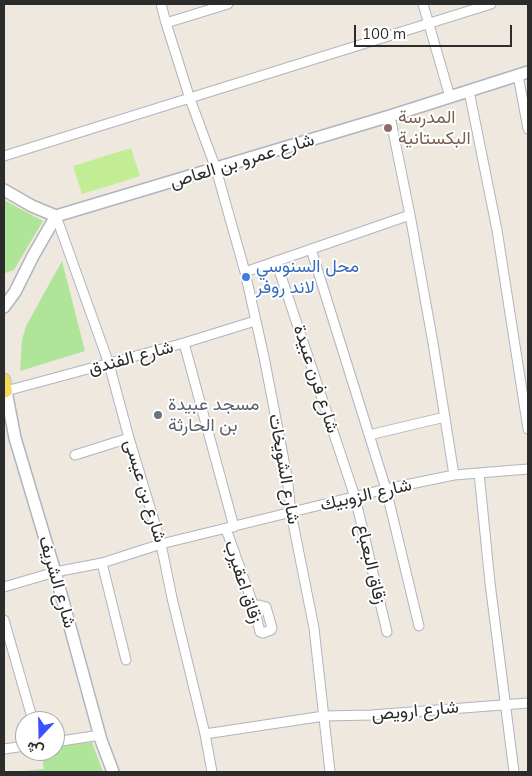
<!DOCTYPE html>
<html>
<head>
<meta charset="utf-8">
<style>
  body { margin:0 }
  #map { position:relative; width:532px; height:776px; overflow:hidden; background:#eee8de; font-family:Mulish,Vazirmatn,sans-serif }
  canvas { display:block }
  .frame { position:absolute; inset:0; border:5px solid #2c2c2c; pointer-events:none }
  .north { position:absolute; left:15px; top:711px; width:50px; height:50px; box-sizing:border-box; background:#fff; border:1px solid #ababab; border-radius:50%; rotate:201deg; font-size:14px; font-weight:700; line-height:20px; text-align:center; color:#2c2c2c }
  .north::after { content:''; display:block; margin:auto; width:18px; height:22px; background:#3a52ff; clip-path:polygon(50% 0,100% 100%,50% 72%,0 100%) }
  .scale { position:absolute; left:354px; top:25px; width:158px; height:22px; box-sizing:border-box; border:2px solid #2c2c2c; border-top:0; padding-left:6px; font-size:15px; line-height:18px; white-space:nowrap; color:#2c2c2c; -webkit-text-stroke:4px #fff; paint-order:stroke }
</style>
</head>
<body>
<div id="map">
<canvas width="532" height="776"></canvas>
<div class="frame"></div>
<div class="north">ش</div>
<div class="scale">100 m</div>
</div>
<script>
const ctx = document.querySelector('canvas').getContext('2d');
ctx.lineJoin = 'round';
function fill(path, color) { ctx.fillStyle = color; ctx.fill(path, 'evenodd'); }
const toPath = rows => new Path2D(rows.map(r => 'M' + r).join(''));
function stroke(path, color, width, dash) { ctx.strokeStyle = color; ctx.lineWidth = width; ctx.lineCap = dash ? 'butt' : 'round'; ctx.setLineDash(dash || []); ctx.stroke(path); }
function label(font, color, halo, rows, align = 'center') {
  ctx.font = font + ' Mulish,Vazirmatn,sans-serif'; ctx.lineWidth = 4; ctx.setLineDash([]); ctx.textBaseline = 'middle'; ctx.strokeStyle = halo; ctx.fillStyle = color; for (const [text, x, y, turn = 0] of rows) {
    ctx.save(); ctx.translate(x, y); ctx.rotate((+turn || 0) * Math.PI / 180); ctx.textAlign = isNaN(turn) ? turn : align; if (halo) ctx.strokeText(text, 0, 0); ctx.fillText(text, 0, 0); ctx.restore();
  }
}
fill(toPath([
  [4,200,43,221,14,270,5,273,4,271],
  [62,261,85,351,20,371,22,340,26,326],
  [92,742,103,772,12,772,44,769,41,751,55,751,55,746]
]), '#aee599');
fill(toPath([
  [131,148,140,176,82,194,73,166]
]), '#c2ed95');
const street = toPath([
  [161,4,166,23,228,4],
  [423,4,450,97],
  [166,23,190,99,216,169,245,272,264,357,287,476,291,513,314,628,330,772],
  [518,75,528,129],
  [469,91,497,230,528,429],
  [390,116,410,215,433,343,454,475],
  [4,156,491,4],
  [56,216,109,364,129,438,161,544,172,598,205,734,212,772],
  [311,249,386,489,419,626],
  [276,261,355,497,387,632],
  [245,272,410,215],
  [184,343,234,527],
  [6,391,184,343,255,321],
  [369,435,445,417],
  [75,455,129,438],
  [479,473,490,583,514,772],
  [226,529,254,607,260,632,263,633,271,630,272,628,266,607,259,605,254,607],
  [102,563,126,660],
  [4,587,55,572,102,563,161,544,386,489,454,475,528,469],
  [4,620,33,721],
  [205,734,324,716,372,715,528,703],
  [55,742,100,735],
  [4,749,25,746]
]);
const secondary = toPath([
  [4,190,32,206,56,216],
  [4,307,15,292,33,256,56,216,390,116,528,72],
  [6,391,15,438,55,572,101,740,113,772]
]);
const primary = toPath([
  [4,380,6,391,4,392]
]);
stroke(street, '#b2b3c0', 11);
stroke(secondary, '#b2b3c0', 14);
stroke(primary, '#c8c8c8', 15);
stroke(street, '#fff', 9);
stroke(secondary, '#fff', 11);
stroke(primary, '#f5db5c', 12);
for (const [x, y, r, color] of [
  [388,128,5,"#8d6e63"],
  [246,277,5,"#3f7fe0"],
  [158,415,5,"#6b7280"]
]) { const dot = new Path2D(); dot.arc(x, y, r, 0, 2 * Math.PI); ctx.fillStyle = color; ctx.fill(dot); stroke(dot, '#fff', 2); }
label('18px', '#785e54', '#fff', [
  ["المدرسة",398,118],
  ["البكستانية",398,139]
], 'left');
label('18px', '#2c2c2c', '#fff', [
  ["شارع عمرو بن العاص",242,161,-17],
  ["شارع الفندق",131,358,-15],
  ["شارع فرن عبيدة",316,379,72],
  ["شارع الشويخات",284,469,80],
  ["شارع بن عيسى",145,491,73],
  ["شارع الزوبيك",366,495,-13],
  ["زقاق البعباع",371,564,77],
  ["شارع الشريف",57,582,74],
  ["زقاق اعقيرب",243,582,72],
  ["شارع ارويص",415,711,-5]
]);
label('18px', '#366cbe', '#fff', [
  ["محل السنوسي",256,267],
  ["لاند روفر",256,288]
], 'left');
label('18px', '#5b616d', '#fff', [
  ["مسجد عبيدة",168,405],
  ["بن الحارثة",168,426]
], 'left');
</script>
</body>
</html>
